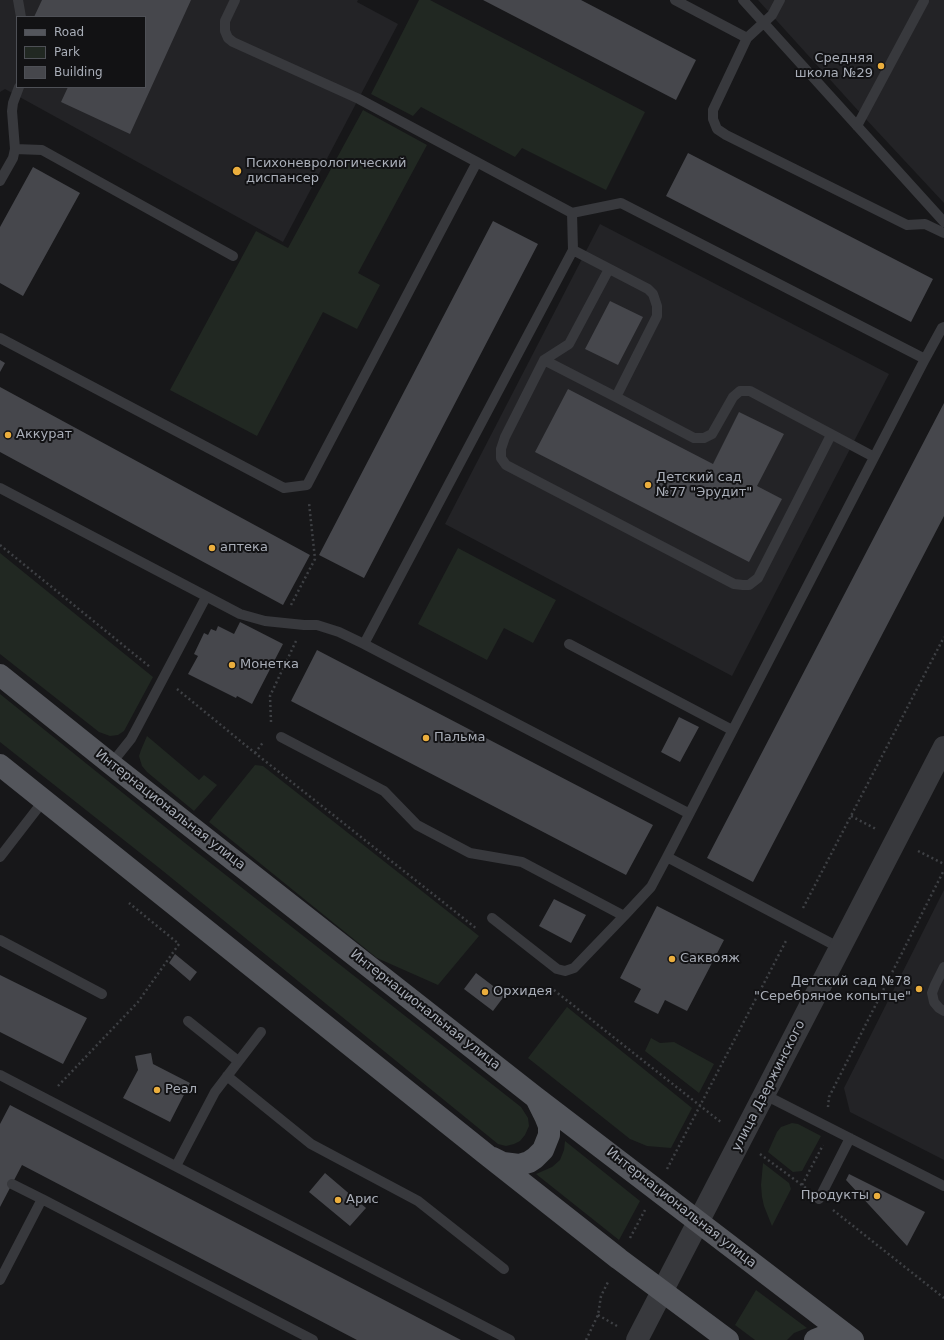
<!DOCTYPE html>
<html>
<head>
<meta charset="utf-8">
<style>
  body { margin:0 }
  #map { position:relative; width:944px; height:1340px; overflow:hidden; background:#171719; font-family:"DejaVu Sans",sans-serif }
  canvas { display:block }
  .legend { position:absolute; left:16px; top:16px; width:130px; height:72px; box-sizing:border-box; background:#121214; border:1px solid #4e5056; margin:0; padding:5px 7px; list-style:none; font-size:12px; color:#a9aeb8 }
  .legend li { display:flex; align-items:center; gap:8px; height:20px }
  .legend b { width:20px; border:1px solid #4e5056 }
</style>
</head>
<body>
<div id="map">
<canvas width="944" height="1340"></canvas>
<ul class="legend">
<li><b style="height:5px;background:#54565c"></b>Road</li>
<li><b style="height:11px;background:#212822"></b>Park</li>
<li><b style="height:11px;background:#46474c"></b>Building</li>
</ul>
</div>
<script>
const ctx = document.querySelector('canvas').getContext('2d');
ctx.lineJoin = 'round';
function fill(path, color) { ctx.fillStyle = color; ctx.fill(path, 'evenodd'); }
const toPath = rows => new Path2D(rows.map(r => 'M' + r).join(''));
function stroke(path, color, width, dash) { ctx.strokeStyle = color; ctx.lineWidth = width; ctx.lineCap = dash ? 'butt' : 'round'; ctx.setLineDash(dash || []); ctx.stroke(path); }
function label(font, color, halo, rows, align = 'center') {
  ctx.font = font + ' "DejaVu Sans",sans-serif'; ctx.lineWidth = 4; ctx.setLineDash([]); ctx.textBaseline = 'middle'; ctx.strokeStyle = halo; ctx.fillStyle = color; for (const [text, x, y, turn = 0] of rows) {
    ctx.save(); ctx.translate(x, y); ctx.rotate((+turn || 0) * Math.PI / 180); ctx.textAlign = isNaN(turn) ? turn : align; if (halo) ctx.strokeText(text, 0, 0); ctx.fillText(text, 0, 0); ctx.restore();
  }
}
fill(toPath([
  [0,0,358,0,357,2,398,24,283,242,5,89,0,92],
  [17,17,145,17,145,87,17,87],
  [758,0,944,0,944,203,863,116],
  [600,224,889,374,732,676,445,524],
  [944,890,944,1160,850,1112,844,1088]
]), '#232326');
fill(toPath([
  [419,0,430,0,645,112,606,190,522,148,515,157,421,107,413,116,371,94],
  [363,110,427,145,358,273,380,285,357,329,323,312,257,436,170,390,256,231,288,248],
  [458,548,556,600,533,643,504,628,487,660,418,624],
  [0,553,153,677,124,731,118,735,110,736,99,732,0,654],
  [0,694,185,843,521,1107,528,1118,529,1126,525,1135,520,1141,514,1144,506,1146,498,1144,163,871,0,742],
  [147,736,199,780,204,775,217,785,194,811,147,772,142,766,139,756,141,750],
  [255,765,263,766,479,936,438,985,377,958,209,822],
  [567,1007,692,1108,671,1148,647,1146,630,1139,528,1058],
  [651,1038,660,1043,674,1042,714,1064,699,1093,645,1051],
  [792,1123,798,1124,821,1136,802,1171,793,1172,768,1152,777,1132,781,1127],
  [565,1141,640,1201,619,1240,536,1174,552,1167,560,1160,564,1150],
  [763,1163,789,1183,791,1189,772,1226,764,1206,762,1197,761,1185],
  [756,1290,807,1328,794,1333,787,1340,755,1340,735,1325]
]), '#212822');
fill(toPath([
  [42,0,191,0,130,134,61,102,68,87,145,87,145,17,34,17],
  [483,0,581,0,696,60,676,100],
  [688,153,933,279,911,322,666,196],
  [33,167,80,193,23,296,0,283,0,227],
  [493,221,538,244,364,578,319,555],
  [610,301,643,317,618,365,585,349],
  [0,360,5,363,0,372],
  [0,387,310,555,283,605,0,452],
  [568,389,713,464,739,412,784,434,757,486,782,499,749,562,535,452],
  [944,403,944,516,753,882,707,858],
  [240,622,283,644,252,704,237,696,236,698,188,674,198,656,194,654,204,633,208,635,211,629,216,631,218,626,234,634],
  [317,650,653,825,626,875,291,701],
  [679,717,699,727,680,762,661,752],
  [554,899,586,915,571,943,539,926],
  [657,906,724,940,687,1011,665,1000,658,1014,634,1002,641,989,620,978],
  [175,954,197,972,190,981,169,963],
  [476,973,505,995,493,1011,464,989],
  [0,975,87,1018,63,1064,0,1032],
  [151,1053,153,1064,190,1083,170,1122,123,1098,138,1070,135,1056],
  [10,1105,461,1340,357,1340,22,1165,0,1207,0,1124],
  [325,1173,366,1208,350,1226,309,1192],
  [849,1174,925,1212,907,1246,846,1180]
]), '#46474c');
stroke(toPath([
  [0,545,150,667],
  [291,605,315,559,309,503],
  [177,689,255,753,477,929],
  [271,722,270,696,296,641],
  [255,753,264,741],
  [851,816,876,829],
  [918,851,944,864],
  [803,908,944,637],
  [550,987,722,1123],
  [58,1086,138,1002,179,944,129,903],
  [828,1107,829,1097,944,870],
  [760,1154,806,1188],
  [667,1169,787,939],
  [802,1185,823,1145],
  [833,1210,944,1298],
  [630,1238,645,1210],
  [598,1315,617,1326],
  [586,1340,598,1315,601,1296,609,1280]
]), '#3e4044', 2.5, [2, 3]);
stroke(toPath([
  [18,0,21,17],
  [235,0,225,21,225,31,228,38,233,42,359,99,572,213,621,203,925,359,942,328,944,327],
  [675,0,747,38,772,15,780,0],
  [743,0,944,222],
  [747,38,713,110,713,119,717,129,726,135,907,225,925,224,944,233],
  [857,126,924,1],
  [15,149,42,150,233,256],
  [0,181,13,158,15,149,12,111,13,103,19,87],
  [573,250,648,289,653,294,657,306,657,316,616,397,694,438,704,438,712,434,733,397,740,391,750,391,874,457],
  [609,269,569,344,544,360,505,437,501,449,501,458,506,465,734,584,743,585,749,585,758,578,831,435],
  [0,338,284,488,307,485,477,162],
  [544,360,616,397],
  [0,488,240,614,265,621,304,625,317,625,339,632,364,644,688,813],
  [364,644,573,250,572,213],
  [569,644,732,730],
  [281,737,384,791,417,825,470,853,522,862,624,916,651,887,667,857],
  [111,764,131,739,138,726,206,597],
  [0,857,44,800],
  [492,918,557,969,565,971,574,968,624,916],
  [0,940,102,994],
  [840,948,667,857,925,359],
  [944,967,935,985,932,993,934,1002,939,1008,944,1011],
  [188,1021,238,1061],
  [0,1075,510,1340],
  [227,1076,311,1144,418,1201,504,1269],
  [765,1095,944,1186],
  [176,1166,215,1092,261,1032],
  [12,1184,42,1199],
  [819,1199,850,1138],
  [0,1280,42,1199,313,1340]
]), '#38393d', 10);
stroke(toPath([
  [637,1340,944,747]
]), '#38393d', 22);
stroke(toPath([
  [0,675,111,764,535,1097,853,1340],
  [0,765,487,1155,619,1259,728,1340],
  [493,1158,503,1163,519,1165,529,1162,535,1158,543,1150,549,1135,549,1126,545,1116,537,1100],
  [815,1340,825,1336,836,1336,850,1340]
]), '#54565c', 22);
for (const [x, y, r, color] of [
  [881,66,4,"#ebae3d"],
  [237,171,5,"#ebae3d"],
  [8,435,4,"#ebae3d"],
  [648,485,4,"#ebae3d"],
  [212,548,4,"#ebae3d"],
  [232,665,4,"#ebae3d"],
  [426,738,4,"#ebae3d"],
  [672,959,4,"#ebae3d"],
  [919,989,4,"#ebae3d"],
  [485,992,4,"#ebae3d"],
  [157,1090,4,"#ebae3d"],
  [877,1196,4,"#ebae3d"],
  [338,1200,4,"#ebae3d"]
]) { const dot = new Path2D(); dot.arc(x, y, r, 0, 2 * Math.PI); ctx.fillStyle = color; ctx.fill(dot); stroke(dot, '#121214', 1.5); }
label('13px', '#a9aeb8', '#121214', [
  ["Средняя",873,59,"right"],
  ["школа №29",873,74,"right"],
  ["Психоневрологический",246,164],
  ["диспансер",246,179],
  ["Аккурат",16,435],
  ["Детский сад",656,478],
  ["№77 \"Эрудит\"",656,493],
  ["аптека",220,548],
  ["Монетка",240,665],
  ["Пальма",434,738],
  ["Саквояж",680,959],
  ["Детский сад №78",911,982,"right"],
  ["\"Серебряное копытце\"",911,997,"right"],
  ["Орхидея",493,992],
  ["Реал",165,1090],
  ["Продукты",869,1196,"right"],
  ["Арис",346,1200]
], 'left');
label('13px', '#a9aeb8', '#121214', [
  ["Интернациональная улица",170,810,38],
  ["Интернациональная улица",425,1010,38],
  ["улица Дзержинского",769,1086,-63],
  ["Интернациональная улица",681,1208,38]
]);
</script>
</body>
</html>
